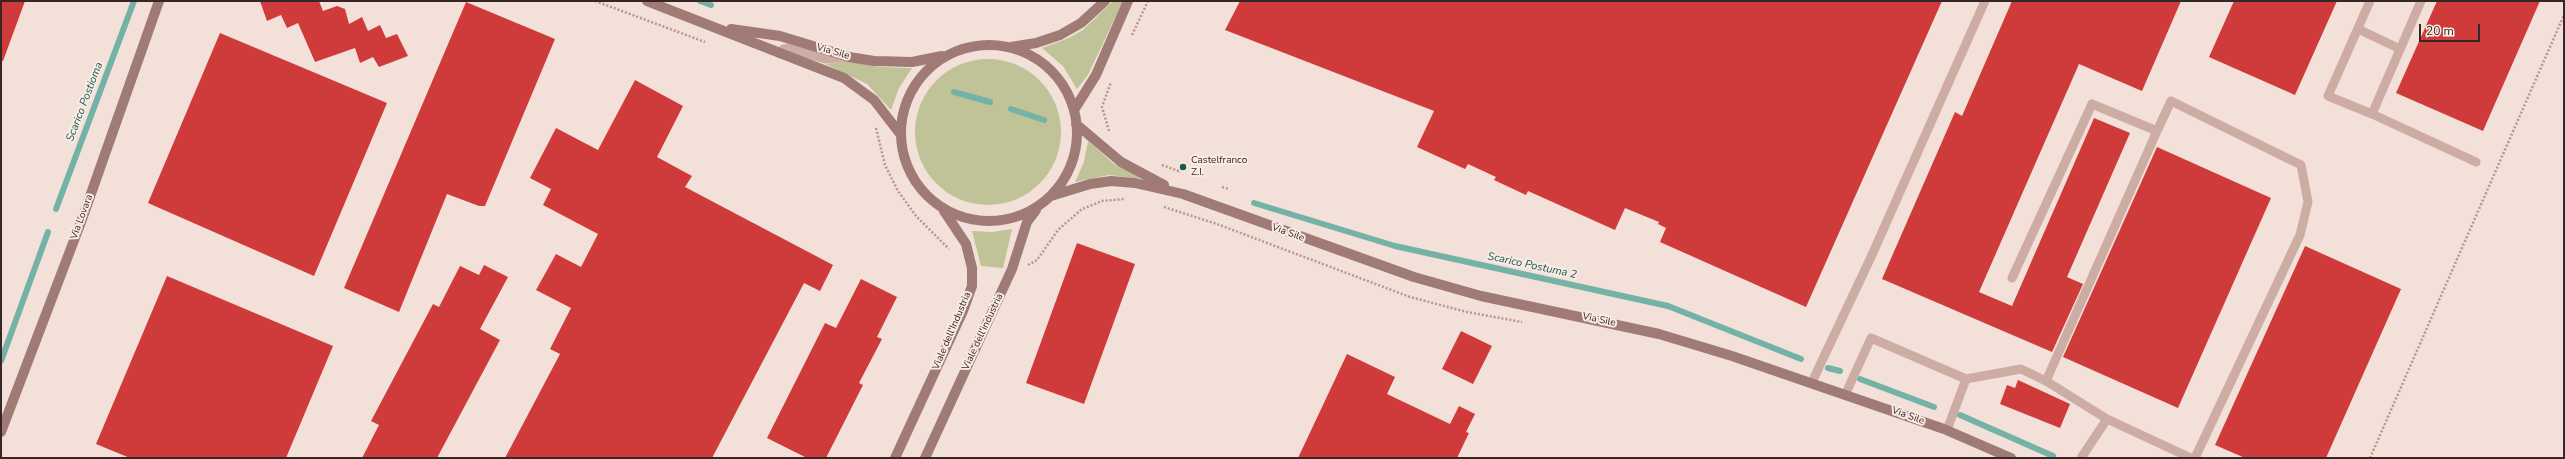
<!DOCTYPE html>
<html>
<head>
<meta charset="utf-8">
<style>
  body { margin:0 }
  #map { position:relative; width:2565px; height:459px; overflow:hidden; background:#f3e0d8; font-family:"Nunito Sans",sans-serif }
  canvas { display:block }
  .frame { position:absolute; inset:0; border:2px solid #362726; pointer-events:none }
  .scale { position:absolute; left:2419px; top:24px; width:61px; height:18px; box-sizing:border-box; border:2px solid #362726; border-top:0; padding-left:5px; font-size:12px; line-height:14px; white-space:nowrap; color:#362726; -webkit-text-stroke:3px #faebe5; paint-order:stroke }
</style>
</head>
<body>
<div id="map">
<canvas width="2565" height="459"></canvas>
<div class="frame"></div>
<div class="scale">20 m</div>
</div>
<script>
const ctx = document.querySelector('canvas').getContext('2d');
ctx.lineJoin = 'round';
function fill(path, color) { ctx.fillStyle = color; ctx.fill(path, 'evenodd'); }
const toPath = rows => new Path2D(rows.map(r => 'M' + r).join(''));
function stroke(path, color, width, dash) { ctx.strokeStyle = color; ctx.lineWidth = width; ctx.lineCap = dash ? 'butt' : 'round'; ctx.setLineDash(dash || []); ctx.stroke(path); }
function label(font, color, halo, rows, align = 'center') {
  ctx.font = font + ' "Nunito Sans",sans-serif'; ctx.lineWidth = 4; ctx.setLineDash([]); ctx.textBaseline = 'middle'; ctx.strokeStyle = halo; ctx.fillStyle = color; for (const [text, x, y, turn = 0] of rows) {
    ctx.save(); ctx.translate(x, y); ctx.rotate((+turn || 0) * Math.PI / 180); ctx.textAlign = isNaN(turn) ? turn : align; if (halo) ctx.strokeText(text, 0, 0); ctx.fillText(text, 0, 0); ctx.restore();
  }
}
fill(toPath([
  [1113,1,1123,1,1088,75,1077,89,1063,66,1042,48,1069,38,1083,30],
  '915 132a73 73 0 1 1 146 0a73 73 0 1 1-146 0Z',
  [849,61,880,67,912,68,899,88,891,110,867,84,825,64],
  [1088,141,1114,164,1144,179,1109,175,1075,182,1084,162],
  [1012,229,1003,268,981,266,972,231,992,232]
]), '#bfc397');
stroke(toPath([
  [700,1,711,5],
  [954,92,990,102],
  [1011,109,1044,120],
  [1254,203,1395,246,1668,306,1801,359],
  [56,209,134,1],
  [1,361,48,232],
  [1828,368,1840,371],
  [1860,379,1934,407],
  [1960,415,2053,456]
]), '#75b2a6', 6);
fill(toPath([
  [1,1,25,1,3,61,1,61],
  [260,1,319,1,323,11,337,6,345,9,349,24,362,17,368,31,380,25,386,38,397,34,408,56,379,67,373,57,360,63,355,48,315,62,298,23,287,28,281,15,267,21],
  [1240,1,1942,1,1806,307,1660,242,1666,228,1658,224,1659,222,1625,208,1615,230,1528,191,1526,195,1494,180,1496,177,1468,164,1465,169,1417,147,1434,111,1225,30],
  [2012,1,2181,1,2142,91,2079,64,1979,292,2012,306,2094,118,2130,133,2067,277,2083,284,2052,352,1882,279,1955,112,1962,116],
  [2234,1,2337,1,2295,95,2209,57],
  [2437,1,2540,1,2483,131,2396,93],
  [466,2,555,39,485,206,479,206,447,194,399,312,344,288],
  [220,33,387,103,314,276,148,203],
  [635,80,683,106,657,157,692,176,685,187,833,265,820,291,804,283,712,458,505,458,560,354,550,349,571,308,536,290,556,254,581,267,598,234,543,205,551,189,530,178,556,128,598,150],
  [2157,147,2271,198,2178,408,2063,357],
  [1077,243,1135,264,1084,404,1026,383],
  [2305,246,2401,289,2326,458,2245,458,2215,445],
  [484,265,508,277,480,329,500,340,437,458,362,458,379,425,371,421,433,304,439,307,460,266,479,275],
  [167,276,333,346,286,458,130,458,96,444],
  [861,279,897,297,877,337,882,339,859,383,863,385,826,458,807,458,767,438,825,323,836,328],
  [1461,331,1492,346,1473,384,1442,369],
  [1347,354,1395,377,1387,394,1450,424,1459,406,1475,414,1466,432,1469,433,1457,458,1298,458],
  [2018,380,2070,404,2060,428,2000,404,2007,385,2015,388]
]), '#cf3b3a');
stroke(toPath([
  [595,1,705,42],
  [1132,35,1148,1],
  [876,128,885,165,898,191,916,216,949,249],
  [1109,131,1102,107,1111,82],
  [1162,165,1181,172],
  [1222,187,1229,189],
  [1164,207,1217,224,1410,297,1467,312,1522,322],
  [1028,265,1037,260,1058,230,1082,209,1102,201,1124,199],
  [2370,458,2564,15]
]), '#b8968d', 2.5, [2, 2]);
stroke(toPath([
  [2370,1,2328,96,2372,114,2421,1],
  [2358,29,2400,49],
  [780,54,783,49,787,48,825,59,849,57],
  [2372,114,2476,162],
  [2157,131,2171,101,2301,165,2308,202,2300,235,2195,458],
  [2012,278,2092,104,2157,131,2046,381,2107,419,2081,458],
  [1812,382,1871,257,1985,1],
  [1846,393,1871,338,1966,379,2021,369,2046,381],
  [2107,419,2191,458],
  [1947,430,1966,379]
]), '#ccaca3', 9);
stroke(toPath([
  [647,1,844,78,874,100,901,135],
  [731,29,780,36,849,57,874,61,912,62,942,56],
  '901 133a88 88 0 1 1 176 0a88 88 0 1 1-176 0Z',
  [1011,47,1036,43,1060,35,1081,23,1105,1],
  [1074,110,1096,75,1128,1],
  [1076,124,1121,162,1164,185],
  [1051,196,1090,184,1111,181,1135,183,1183,194,1414,277,1481,296,1659,334,1732,356,1944,429,2011,458],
  [1,432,81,222,159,1],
  [895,458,963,311,972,286,972,268,966,244,944,211],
  [925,458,1012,269,1027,222,1036,210]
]), '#a07a75', 10);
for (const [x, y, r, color] of [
  [1183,167,4,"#185b4f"]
]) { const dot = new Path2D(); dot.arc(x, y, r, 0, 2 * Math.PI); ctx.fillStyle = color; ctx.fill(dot); stroke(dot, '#faebe5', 1.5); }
label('10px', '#362726', '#faebe5', [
  ["Via Sile",833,52,16],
  ["Via Lovara",82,217,-70],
  ["Via Sile",1288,233,20],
  ["Via Sile",1599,320,12],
  ["Viale dell'Industria",952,331,-67],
  ["Viale dell'industria",983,332,-65],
  ["Via Sile",1908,416,20]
]);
label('10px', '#362726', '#faebe5', [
  ["Castelfranco",1191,161],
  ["Z.I.",1191,173]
], 'left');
label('italic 11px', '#185b4f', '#faebe5', [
  ["Scarico Postioma",85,102,-69],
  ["Scarico Postuma 2",1532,266,12]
]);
</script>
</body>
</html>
